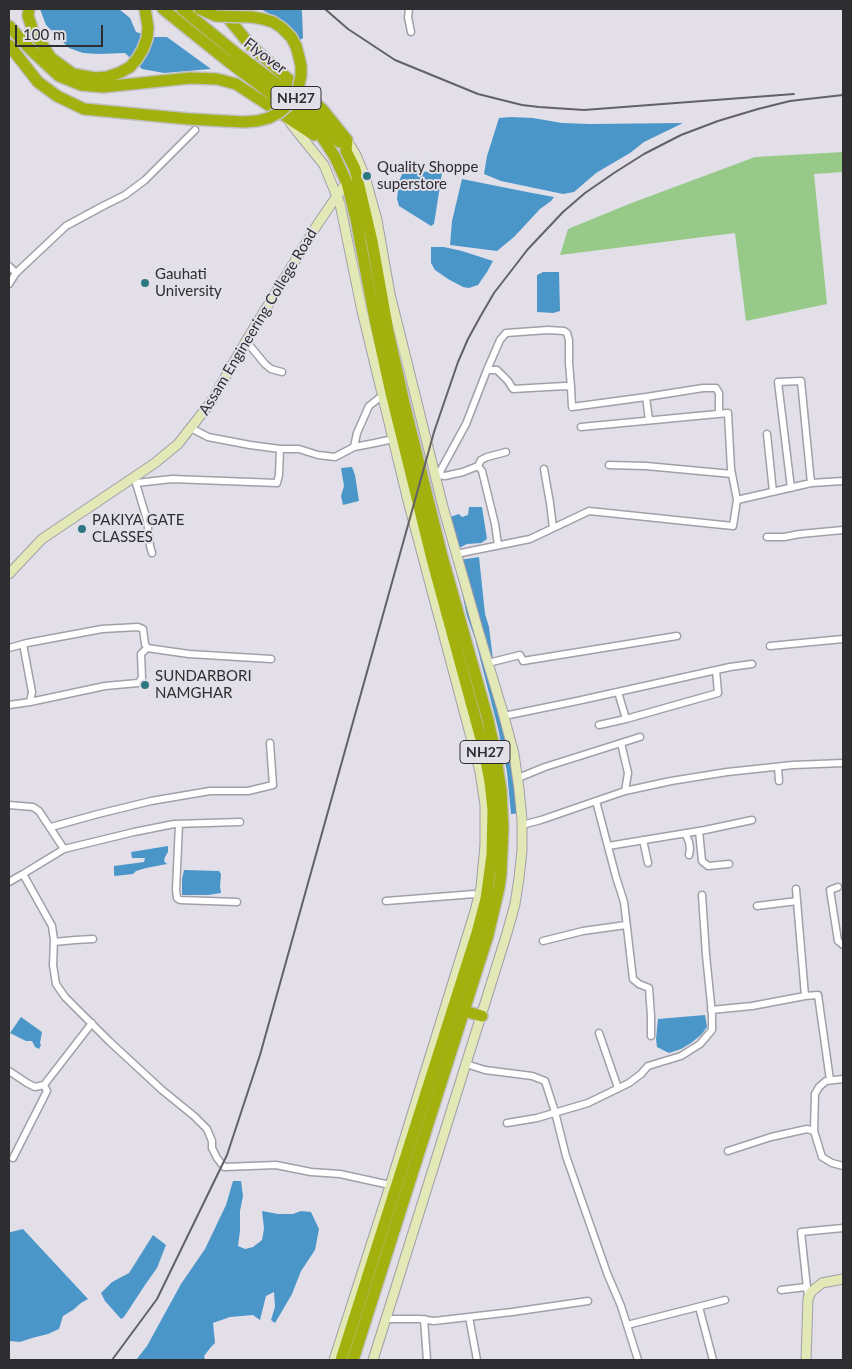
<!DOCTYPE html>
<html>
<head>
<meta charset="utf-8">
<style>
  body { margin:0 }
  #map { position:relative; width:852px; height:1369px; overflow:hidden; background:#e2dfe8; font-family:Lato,sans-serif }
  canvas { display:block }
  .frame { position:absolute; inset:0; border:10px solid #2e2d30; pointer-events:none }
  .scale { position:absolute; left:15px; top:25px; width:88px; height:22px; box-sizing:border-box; border:2px solid #2e2d30; border-top:0; padding-left:6px; font-size:15px; line-height:18px; white-space:nowrap; color:#2e2d30; -webkit-text-stroke:4px #e2dfe8; paint-order:stroke }
</style>
</head>
<body>
<div id="map">
<canvas width="852" height="1369"></canvas>
<div class="frame"></div>
<div class="scale">100 m</div>
</div>
<script>
const ctx = document.querySelector('canvas').getContext('2d');
ctx.lineJoin = 'round';
function fill(path, color) { ctx.fillStyle = color; ctx.fill(path, 'evenodd'); }
const toPath = rows => new Path2D(rows.map(r => 'M' + r).join(''));
function stroke(path, color, width, dash) { ctx.strokeStyle = color; ctx.lineWidth = width; ctx.lineCap = dash ? 'butt' : 'round'; ctx.setLineDash(dash || []); ctx.stroke(path); }
function label(font, color, halo, rows, align = 'center') {
  ctx.font = font + ' Lato,sans-serif'; ctx.lineWidth = 4; ctx.setLineDash([]); ctx.textBaseline = 'middle'; ctx.strokeStyle = halo; ctx.fillStyle = color; for (const [text, x, y, turn = 0] of rows) {
    ctx.save(); ctx.translate(x, y); ctx.rotate((+turn || 0) * Math.PI / 180); ctx.textAlign = isNaN(turn) ? turn : align; if (halo) ctx.strokeText(text, 0, 0); ctx.fillText(text, 0, 0); ctx.restore();
  }
}
fill(toPath([
  [843,152,843,172,814,174,827,304,746,321,735,233,560,255,568,229,629,204,755,157]
]), '#97c988');
fill(toPath([
  [40,9,119,9,130,18,136,32,154,37,167,37,211,69,164,73,142,69,125,53,98,54,83,53,69,48,46,25],
  [261,9,301,9,302,12,303,38,299,41,283,22],
  [511,117,533,118,562,123,590,124,683,123,644,142,630,153,596,173,574,192,563,194,501,181,484,174,487,156,499,118],
  [404,170,442,173,434,224,431,226,399,206,397,199,399,181],
  [462,179,527,192,554,197,551,201,540,209,514,237,497,251,450,245,452,221],
  [431,247,444,247,462,251,493,261,487,272,478,285,469,288,463,287,448,279,435,270,431,263],
  [543,272,559,272,560,311,553,313,537,312,537,275],
  [352,467,355,475,359,501,343,505,341,496,344,486,341,468],
  [469,507,482,507,487,539,481,543,467,544,461,547,455,547,450,517,459,514,462,517,468,515],
  [479,557,485,614,489,627,496,685,504,699,513,764,522,813,511,814,507,772,498,728,475,639,467,616,461,588,453,561],
  [168,846,168,852,165,857,164,861,167,864,146,868,136,871,133,874,115,876,114,875,114,866,144,862,145,858,132,858,131,852],
  [184,870,219,871,221,874,220,887,221,893,208,895,182,895,182,879],
  [705,1015,707,1027,701,1035,691,1043,681,1049,669,1053,657,1047,656,1039,658,1019],
  [21,1017,42,1032,40,1043,41,1045,39,1049,35,1047,32,1041,26,1041,10,1033],
  [233,1181,241,1181,243,1196,240,1211,240,1231,238,1246,245,1249,253,1247,262,1240,264,1229,262,1211,278,1214,293,1214,301,1211,311,1212,319,1229,315,1250,301,1271,292,1294,275,1323,271,1320,275,1307,274,1292,266,1296,260,1320,253,1315,230,1317,213,1323,215,1343,211,1347,204,1356,205,1360,136,1360,147,1346,181,1284,205,1249,226,1205],
  [23,1229,88,1299,81,1303,73,1310,63,1316,59,1329,48,1334,32,1338,20,1342,9,1341,9,1232,11,1232],
  [153,1235,166,1245,157,1268,145,1285,124,1317,121,1319,105,1301,101,1293,112,1282,129,1273]
]), '#4b96c9');
const street = toPath([
  [409,9,408,17,411,32],
  [9,266,16,273],
  [9,284,16,273,66,226,103,206,125,195,145,180,195,130],
  [246,341,265,364,271,369,282,372],
  [487,370,500,340,506,333,548,330,564,331,567,333,569,340,569,363,571,387],
  [646,397,703,388,716,388,719,393,719,414],
  [581,427,728,413,731,469,737,500],
  [767,434,773,492],
  [354,447,357,433,369,406,383,395],
  [280,449,299,449,318,455,335,457,354,447,375,443,393,439],
  [609,465,646,466,732,474],
  [478,466,482,471,495,524,498,545],
  [544,469,550,503,553,528],
  [438,475,445,476,463,472,478,466,481,460,487,457,506,452],
  [436,479,466,424,487,370,497,370,508,381,513,389,565,386,571,387,572,407,646,397,649,420],
  [135,480,147,520,150,546,152,553],
  [136,483,172,479,277,483,279,475,280,449,250,445,208,437,191,428],
  [791,488,778,382,801,381,811,483],
  [767,537,784,537,800,534,843,530],
  [456,554,530,539,589,511,733,526,737,500,811,483,843,481],
  [770,646,843,639],
  [9,648,27,643,102,629,138,627,143,629,145,644,147,648,189,654,271,659],
  [488,663,520,655,523,661,677,636],
  [618,692,626,719,718,693,716,670],
  [30,702,105,686,138,683,142,678,141,654,147,648],
  [9,705,30,702,32,692,23,644],
  [504,716,577,701,730,667,752,664],
  [599,725,626,719],
  [778,767,779,781],
  [518,778,545,767,640,737],
  [625,791,671,781,727,772,793,765,843,763],
  [596,801,616,877,624,902,633,979,639,984,649,988,651,1016,651,1036],
  [9,805,33,807,39,811,64,849,23,874,52,926,54,940,53,965,56,984,65,997,109,1041,162,1090,194,1116,207,1129,212,1141,212,1148,217,1158,224,1167,276,1165,311,1172,340,1174,390,1185],
  [179,824,176,890,177,898,180,900,237,902],
  [522,825,541,820,625,791,628,773,621,743],
  [51,827,98,814,151,801,210,791,248,791,273,785,270,743],
  [699,831,702,861,708,866,729,864],
  [685,833,689,842,690,849,689,855],
  [643,840,648,863],
  [608,846,705,830,752,820],
  [64,849,134,832,174,824,240,822],
  [9,882,23,874],
  [838,887,830,890,838,941,843,945],
  [386,901,462,895,473,894,479,896],
  [757,906,797,901],
  [543,941,583,931,626,925],
  [54,942,75,940,93,939],
  [805,996,818,995,830,1080],
  [711,1010,752,1006,805,996,796,889],
  [599,1033,618,1088],
  [466,1064,485,1070,532,1076,545,1081,555,1112,566,1156,607,1273,621,1306,638,1360],
  [9,1071,27,1083,35,1087,44,1085,92,1023],
  [507,1123,537,1118,588,1103,629,1083,641,1074,648,1066,681,1056,700,1044,712,1030,712,1014,706,955,702,895],
  [814,1131,815,1094,819,1087,826,1081,843,1079],
  [728,1151,771,1137,807,1129,814,1131,822,1157,832,1163,843,1166],
  [13,1158,47,1091,44,1085],
  [781,1290,806,1287],
  [808,1297,801,1232,843,1228],
  [699,1307,713,1360],
  [469,1317,477,1360],
  [386,1319,419,1319,434,1321,512,1312,588,1301],
  [424,1319,427,1360],
  [627,1325,725,1300]
]);
const secondary = toPath([
  [289,120,291,124,324,165,340,204,362,311,408,501,468,726,480,772,485,805,485,845,481,887,475,911,388,1192,334,1360],
  [347,140,356,155,365,177,377,220,390,294,443,507,479,633,502,709,514,754,519,789,522,820,522,850,519,878,515,904,507,933,373,1360],
  [9,574,42,539,155,463,178,444,211,402,246,341,317,225,348,180],
  [806,1360,808,1299,811,1292,822,1283,843,1279]
]);
const highway = toPath([
  [29,9,28,16,33,31,51,58,73,74,95,78,107,77,119,73,130,67,137,59,143,49,147,38,148,27,145,9],
  [163,9,229,62,309,122,318,131,326,143,335,157,347,183,356,219,375,320,391,393,432,559,484,750,490,782,493,810,492,855,486,899,477,933,341,1360],
  [182,9,237,54,298,100,323,123,339,142],
  [218,9,223,12,251,46,322,109,347,140,346,151,355,169,372,241,388,331,404,403,442,556,488,720,495,752,501,790,503,828,501,873,499,888,488,935,353,1360],
  [9,26,32,51,59,76,81,85,103,87,190,78,217,79,236,84,314,135],
  [9,45,38,82],
  [464,1011,482,1016]
]);
stroke(street, '#a29fa8', 9);
stroke(secondary, '#a29fa8', 11);
stroke(highway, '#c0c0c1', 14);
stroke(street, '#fff', 6);
stroke(secondary, '#e3e8b7', 9);
stroke(highway, '#a2b10e', 11);
stroke(toPath([
  [325,9,348,29,395,60,478,94,522,105,539,107,584,110,794,94],
  [112,1360,157,1299,227,1155,260,1055,434,432,458,362,468,339,480,317,494,293,528,249,563,212,585,193,614,173,644,154,681,135,718,121,758,109,790,101,843,95]
]), '#636166', 2);
const highwayBridge = toPath([
  [38,82,57,96,84,109,189,119,243,122,257,121,269,118,280,112,290,103,298,89,301,76,301,66,299,57,296,46,291,37,282,28,273,22,263,19,252,17,216,16,200,9]
]);
stroke(highwayBridge, '#c0c0c1', 14, []);
stroke(highwayBridge, '#a2b10e', 11);
for (const [x, y, r, color] of [
  [367,176,5,"#2f7780"],
  [145,283,5,"#2f7780"],
  [82,529,5,"#2f7780"],
  [145,685,5,"#2f7780"]
]) { const dot = new Path2D(); dot.arc(x, y, r, 0, 2 * Math.PI); ctx.fillStyle = color; ctx.fill(dot); stroke(dot, '#e2dfe8', 2); }
for (const [x, y, w] of [
  [296,98,50],
  [485,752,50]
]) { const box = new Path2D(); box.roundRect(x - w / 2, y - 11.5, w, 23, 4); ctx.fillStyle = '#e2dfe8'; ctx.fill(box); stroke(box, '#2e2d30', 1); }
label('bold 14px', '#2e2d30', null, [
  ["NH27",296,98],
  ["NH27",485,752]
]);
label('15px', '#2e2d30', '#e2dfe8', [
  ["Flyover",265,56,37],
  ["Assam Engineering College Road",258,322,-59]
]);
label('15px', '#2e2d30', '#e2dfe8', [
  ["Quality Shoppe",377,167],
  ["superstore",377,184],
  ["Gauhati",155,274],
  ["University",155,291],
  ["PAKIYA GATE",92,520],
  ["CLASSES",92,537],
  ["SUNDARBORI",155,676],
  ["NAMGHAR",155,693]
], 'left');
</script>
</body>
</html>
